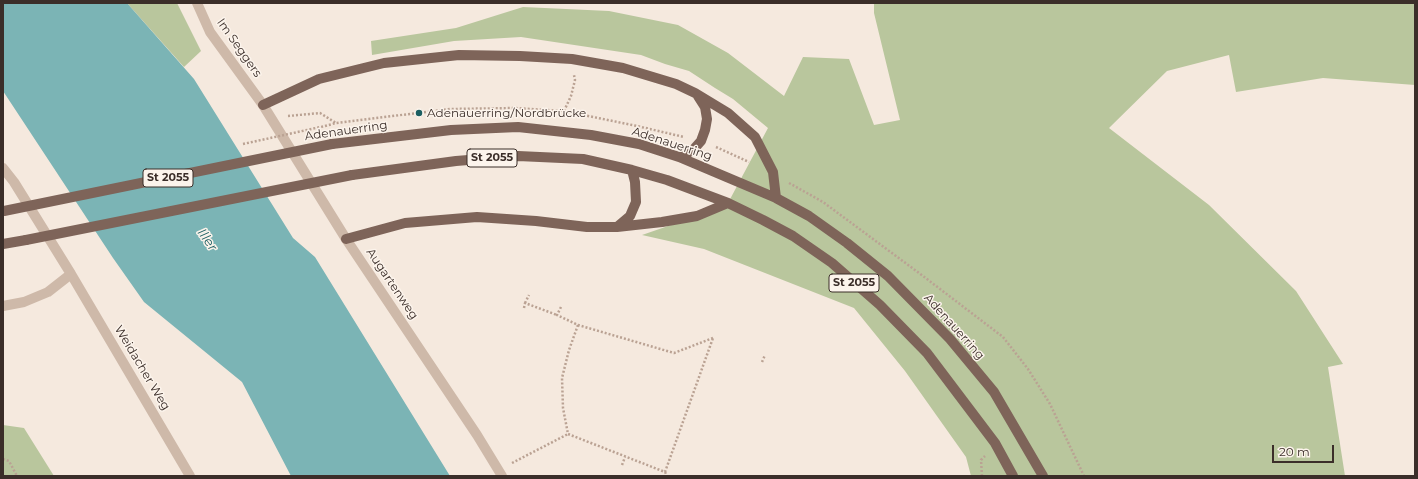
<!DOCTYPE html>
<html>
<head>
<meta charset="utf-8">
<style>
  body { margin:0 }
  #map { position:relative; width:1418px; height:479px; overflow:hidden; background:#f5e9de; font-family:Montserrat,sans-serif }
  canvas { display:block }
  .frame { position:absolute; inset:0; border:4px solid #3b2e29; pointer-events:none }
  .scale { position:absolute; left:1272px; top:445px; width:62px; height:18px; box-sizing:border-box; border:2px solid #3b2e29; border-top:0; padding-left:5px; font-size:12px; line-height:14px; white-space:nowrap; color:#3b2e29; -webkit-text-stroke:3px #fcf4ec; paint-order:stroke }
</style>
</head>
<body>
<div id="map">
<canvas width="1418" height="479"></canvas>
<div class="frame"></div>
<div class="scale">20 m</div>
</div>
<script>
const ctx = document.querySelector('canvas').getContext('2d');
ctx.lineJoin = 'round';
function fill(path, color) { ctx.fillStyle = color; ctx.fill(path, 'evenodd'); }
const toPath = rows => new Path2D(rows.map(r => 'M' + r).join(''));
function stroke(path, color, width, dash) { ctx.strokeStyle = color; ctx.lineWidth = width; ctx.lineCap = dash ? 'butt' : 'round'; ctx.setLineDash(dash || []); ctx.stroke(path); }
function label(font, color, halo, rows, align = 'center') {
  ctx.font = font + ' Montserrat,sans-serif'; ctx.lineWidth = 3; ctx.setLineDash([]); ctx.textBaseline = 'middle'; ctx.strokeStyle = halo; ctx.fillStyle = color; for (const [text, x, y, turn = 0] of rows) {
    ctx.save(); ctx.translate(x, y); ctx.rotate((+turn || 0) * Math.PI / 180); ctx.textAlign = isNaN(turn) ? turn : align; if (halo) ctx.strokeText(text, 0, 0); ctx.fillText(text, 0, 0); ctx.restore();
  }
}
fill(toPath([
  [127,3,177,3,201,51,184,67],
  [874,3,1415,3,1415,85,1323,78,1236,92,1229,55,1167,71,1109,128,1209,205,1296,291,1343,364,1328,367,1345,476,971,476,966,457,905,371,854,308,704,249,642,235,697,216,728,203,768,128,733,99,715,88,689,71,665,64,641,55,521,37,454,41,372,55,371,41,456,28,523,7,609,11,678,25,728,53,784,96,803,57,849,59,874,125,900,120,874,13],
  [3,425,24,428,54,476,3,476]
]), '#b9c69d');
fill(toPath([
  [3,3,127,3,194,79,293,238,315,257,450,476,291,476,242,382,144,302,113,258,3,91]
]), '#7bb4b5');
stroke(toPath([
  [564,111,571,96,575,80,574,75],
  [288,116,320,113,336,123],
  [325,126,336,123,450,109,514,108,564,111,637,126,684,137],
  [716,147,749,162],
  [789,183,823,202,923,276,1003,337,1028,369,1050,404,1084,476],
  [525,303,529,295],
  [561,307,557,315,578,325,674,353,713,338],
  [524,308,525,303,557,315],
  [578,325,569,350,562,378,563,408,568,434,665,472,713,338],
  [762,362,765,355],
  [3,459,9,461,17,476],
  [512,463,568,434],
  [622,465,625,457],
  [665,472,667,476],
  [982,476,981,460,985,456]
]), '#baa293', 2.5, [2, 2]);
stroke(toPath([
  [197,3,210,32,263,105,346,239,477,435,502,476],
  [3,168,14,182,71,274,190,476],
  [3,306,24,302,48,292,71,274]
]), '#ceb9a9', 10);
stroke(toPath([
  [263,105,319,79,384,63,459,55,520,56,572,59,623,68,676,84,695,93,728,113,755,137,773,172,776,198],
  [332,144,451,130,518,127,591,135,639,144,679,157,776,198,809,216,847,243,888,276,950,339,994,392,1043,476],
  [679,157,693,150,701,141,705,130,707,119,705,107,698,96],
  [352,175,456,161,518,156,583,159,632,170,667,180,728,203,763,220,793,236,832,263,880,305,927,353,995,443,1013,476],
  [617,227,630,216,636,202,635,182,632,170],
  [346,239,405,223,477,217,536,221,587,227,617,227,662,222,697,216,728,203],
  [3,244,26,240]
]), '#7e6459', 10);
stroke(toPath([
  [243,144,325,126]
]), '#baa293', 2.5, [2, 2]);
stroke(toPath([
  [4,211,332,144],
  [26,240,352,175]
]), '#7e6459', 10);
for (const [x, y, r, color] of [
  [419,113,4,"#1b5e61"]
]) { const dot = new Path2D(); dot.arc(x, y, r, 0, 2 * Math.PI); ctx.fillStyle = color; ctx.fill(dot); stroke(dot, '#fcf4ec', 1.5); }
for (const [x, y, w] of [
  [492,158,50],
  [168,178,50],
  [854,283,50]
]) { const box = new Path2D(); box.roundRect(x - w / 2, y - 9, w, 18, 3); ctx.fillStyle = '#fcf4ec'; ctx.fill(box); stroke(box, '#3b2e29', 1); }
label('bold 11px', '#3b2e29', null, [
  ["St 2055",492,158],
  ["St 2055",168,178],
  ["St 2055",854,283]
]);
label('12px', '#3b2e29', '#fcf4ec', [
  ["Im Seggers",239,48,55],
  ["Adenauerring",346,131,-8],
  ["Adenauerring",672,144,18],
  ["Augartenweg",392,284,56],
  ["Adenauerring",954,327,48],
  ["Weidacher Weg",142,368,59]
]);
label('12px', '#3b2e29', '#fcf4ec', [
  ["Adenauerring/Nordbrücke",427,113]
], 'left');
label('italic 13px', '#1b5e61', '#fcf4ec', [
  ["Iller",207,240,55]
]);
</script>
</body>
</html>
